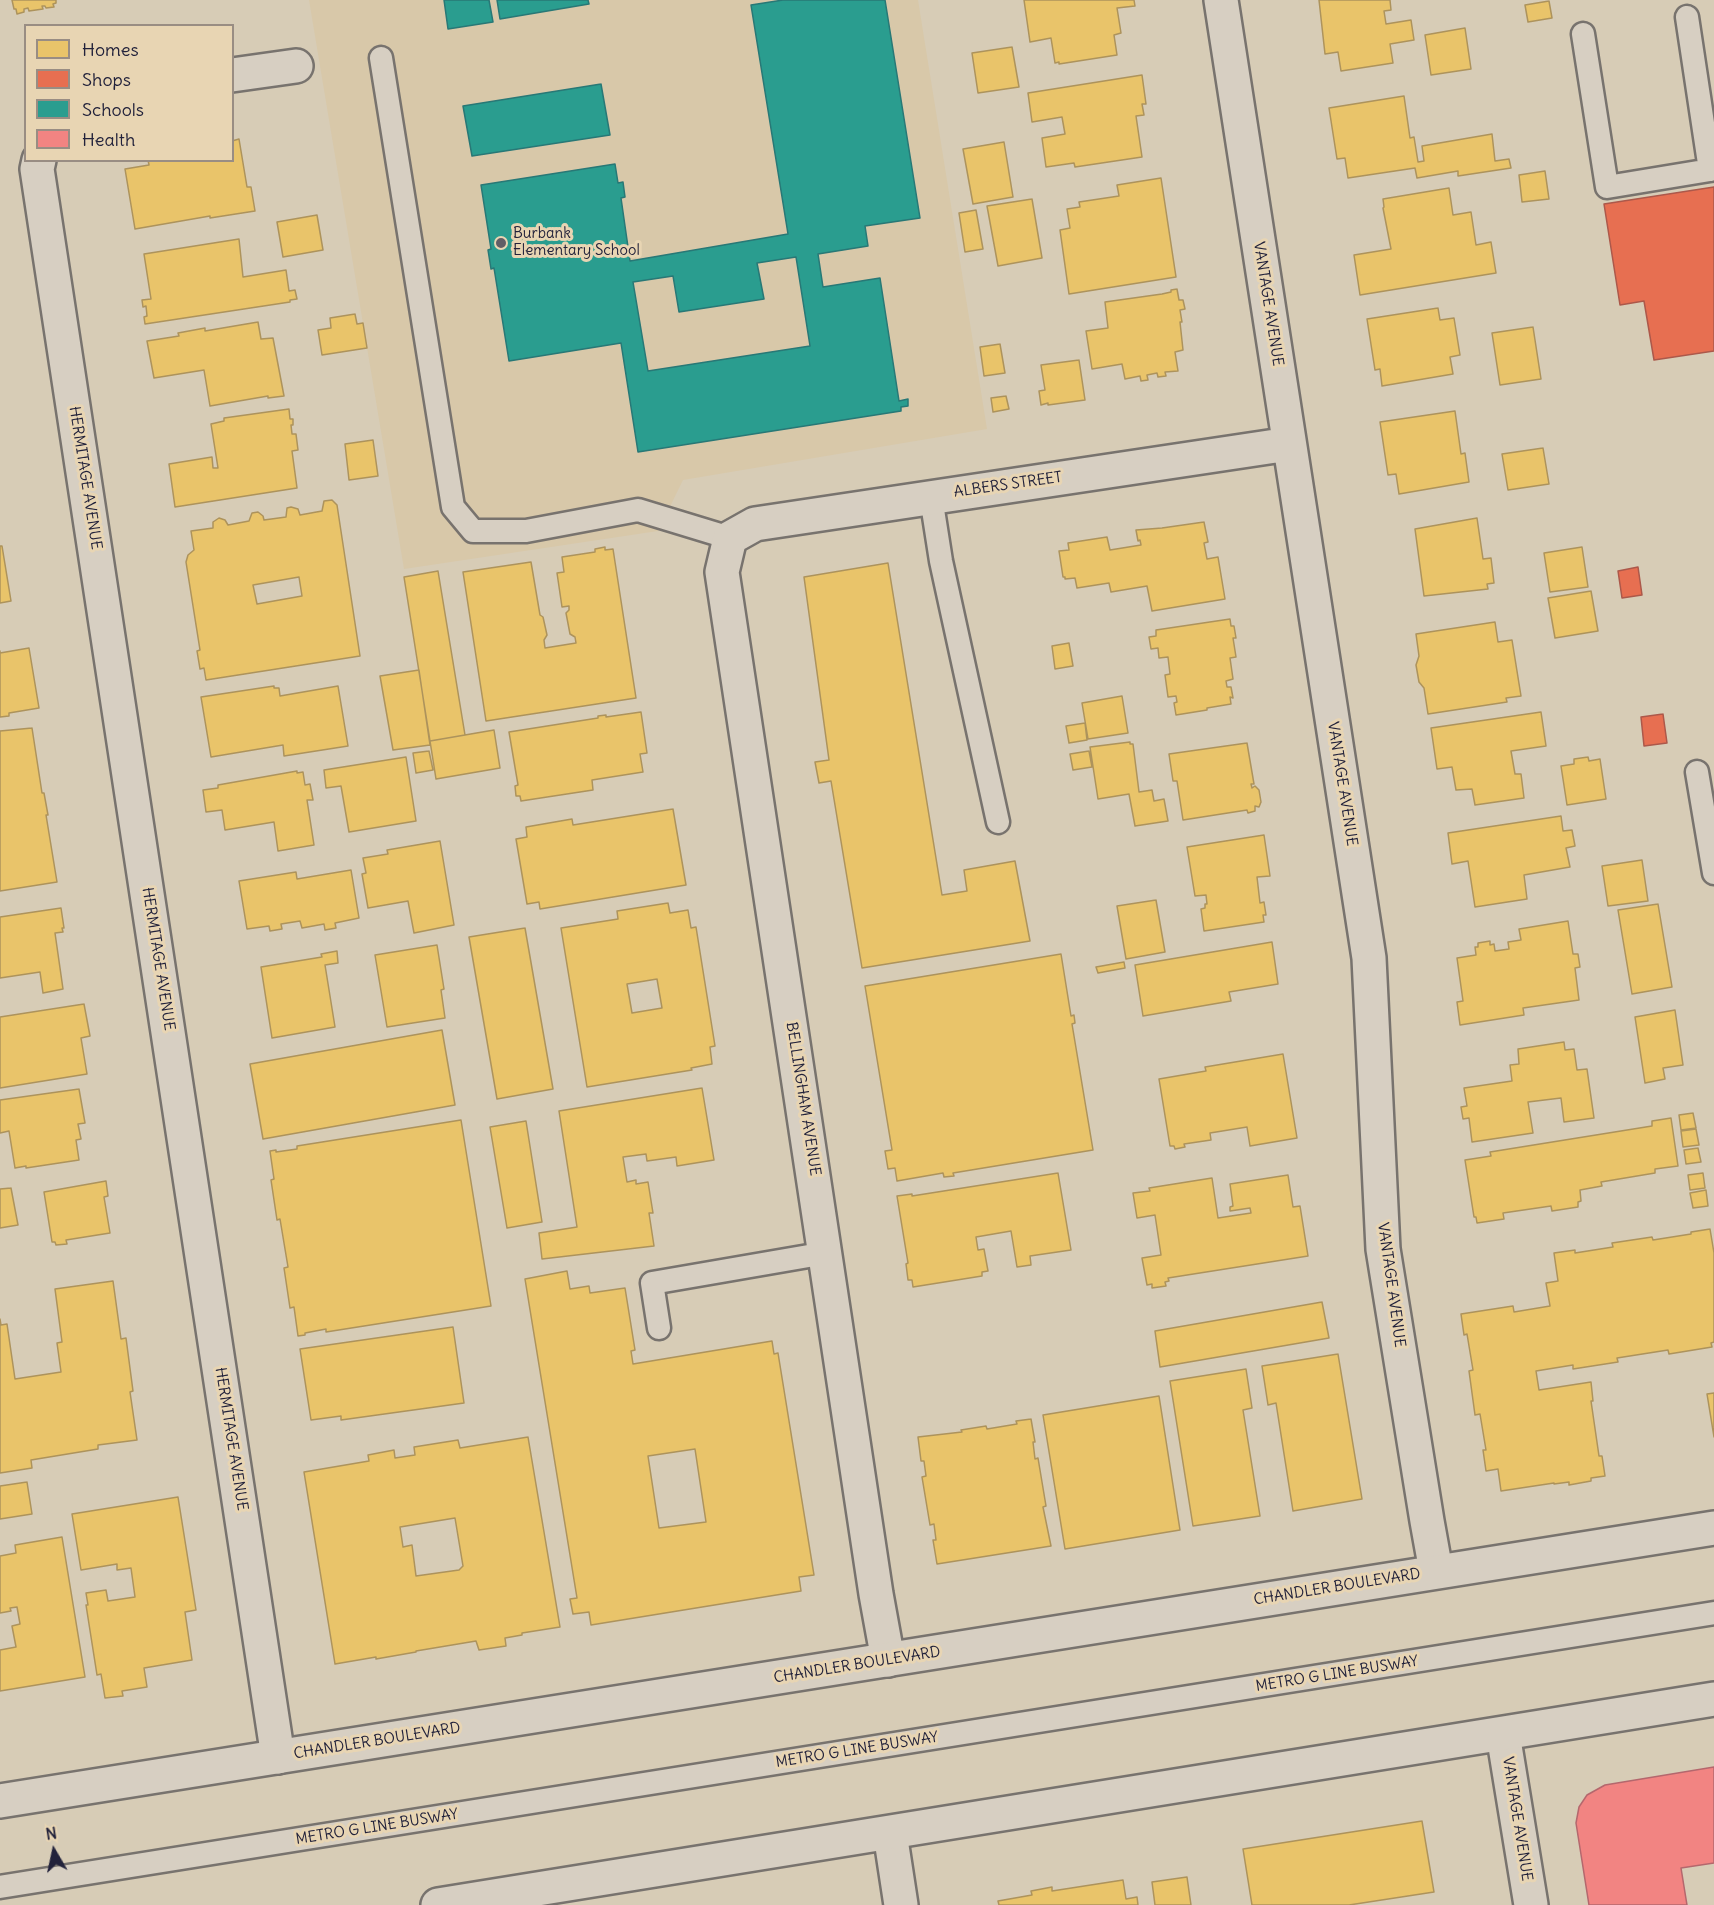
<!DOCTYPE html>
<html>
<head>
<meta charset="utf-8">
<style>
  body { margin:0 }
  #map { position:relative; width:1714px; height:1905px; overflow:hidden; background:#d7ccb6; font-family:Delius,sans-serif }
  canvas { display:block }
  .legend { position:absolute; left:24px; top:24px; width:210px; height:138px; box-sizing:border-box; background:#e8d5b3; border:2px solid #998d83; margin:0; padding:8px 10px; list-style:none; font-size:18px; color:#22223b }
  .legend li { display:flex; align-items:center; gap:12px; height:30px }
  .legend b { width:30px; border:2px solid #998d83 }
  .north { position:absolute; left:24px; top:1821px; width:60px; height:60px; -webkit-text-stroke:4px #e8d5b3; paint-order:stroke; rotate:351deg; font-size:16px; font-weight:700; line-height:24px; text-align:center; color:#22223b }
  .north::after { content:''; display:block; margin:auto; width:21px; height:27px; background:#22223b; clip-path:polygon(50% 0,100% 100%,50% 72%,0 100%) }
</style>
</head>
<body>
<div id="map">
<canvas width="1714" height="1905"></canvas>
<ul class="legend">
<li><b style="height:16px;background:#e9c46a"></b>Homes</li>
<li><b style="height:16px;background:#e76f51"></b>Shops</li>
<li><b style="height:16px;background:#2a9d8f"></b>Schools</li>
<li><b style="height:16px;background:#f28482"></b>Health</li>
</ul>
<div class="north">N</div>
</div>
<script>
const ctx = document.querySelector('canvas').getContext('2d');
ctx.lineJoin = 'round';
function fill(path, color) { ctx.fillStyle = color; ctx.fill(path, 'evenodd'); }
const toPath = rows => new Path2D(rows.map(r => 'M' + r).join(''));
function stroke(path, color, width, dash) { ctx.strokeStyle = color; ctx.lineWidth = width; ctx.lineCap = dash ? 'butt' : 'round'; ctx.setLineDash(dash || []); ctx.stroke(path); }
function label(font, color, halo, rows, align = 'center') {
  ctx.font = font + ' Delius,sans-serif'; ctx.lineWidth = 6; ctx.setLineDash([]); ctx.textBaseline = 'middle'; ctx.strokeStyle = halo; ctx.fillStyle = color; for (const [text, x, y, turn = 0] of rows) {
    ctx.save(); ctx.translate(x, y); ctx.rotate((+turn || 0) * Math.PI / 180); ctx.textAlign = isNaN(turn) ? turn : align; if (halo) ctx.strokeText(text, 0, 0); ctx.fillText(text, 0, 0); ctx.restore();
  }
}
fill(toPath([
  [309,0,918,0,987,429,683,480,658,531,404,569]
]), '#d8c8a9');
const homes = toPath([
  [12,0,56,0,56,3,53,4,54,7,46,8,45,6,42,6,43,9,29,11,28,8,24,9,24,12,17,14,16,9,14,9,12,0],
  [1024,0,1134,0,1135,6,1117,8,1121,33,1114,35,1117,55,1059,64,1059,62,1055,63,1051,38,1030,42,1024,0],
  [1319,0,1390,0,1391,10,1384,11,1386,24,1411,20,1414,40,1390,44,1393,63,1341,71,1338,52,1325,54,1319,0],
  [1549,1,1552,18,1528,22,1525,5,1549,1],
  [1465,28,1471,69,1431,75,1425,35,1465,28],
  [1012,47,1019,87,978,93,972,53,1012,47],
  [1142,75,1146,104,1142,104,1144,115,1136,116,1142,157,1075,167,1074,163,1046,167,1042,138,1065,134,1062,117,1032,122,1028,93,1142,75],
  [1404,96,1410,138,1414,137,1418,162,1424,161,1422,146,1492,134,1495,161,1509,159,1511,168,1458,176,1458,171,1417,178,1415,168,1348,178,1345,158,1337,159,1329,108,1404,96],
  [239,139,247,187,251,187,255,211,210,218,210,216,135,229,125,169,149,165,148,160,232,160,232,141,239,139],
  [1004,142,1013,197,973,204,963,149,1004,142],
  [1545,171,1549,199,1522,202,1519,175,1545,171],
  [1161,178,1176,277,1069,294,1060,230,1070,228,1067,209,1080,207,1079,202,1119,196,1117,185,1161,178],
  [1449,188,1453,215,1471,212,1476,245,1491,242,1496,273,1360,295,1354,255,1391,249,1383,208,1384,207,1383,199,1449,188],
  [1032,199,1042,258,998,266,987,206,1032,199],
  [976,210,983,249,965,252,959,213,976,210],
  [317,215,323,250,283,257,277,222,317,215],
  [239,239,243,277,286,270,289,291,295,290,297,299,290,300,290,302,145,324,144,317,147,316,146,306,143,307,142,300,151,299,144,254,239,239],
  [1177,289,1179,300,1183,300,1185,309,1180,310,1182,322,1180,322,1183,350,1175,352,1178,371,1165,372,1166,376,1158,377,1157,373,1147,375,1148,380,1141,381,1140,376,1125,379,1122,364,1092,369,1086,331,1108,328,1105,302,1162,294,1171,292,1171,290,1177,289],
  [1438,308,1440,320,1454,318,1460,355,1450,357,1453,374,1382,386,1380,369,1375,370,1367,319,1438,308],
  [355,314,357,324,363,323,367,348,322,355,318,330,331,328,330,318,355,314],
  [258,322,261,339,273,338,284,396,268,398,268,396,210,406,204,370,154,378,147,341,179,336,178,333,205,328,205,331,258,322],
  [1533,327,1541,379,1500,385,1492,333,1533,327],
  [1000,344,1005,373,984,376,980,347,1000,344],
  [1079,360,1085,400,1048,405,1048,403,1041,405,1039,391,1045,390,1041,365,1079,360],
  [1006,396,1009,409,993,412,991,398,1006,396],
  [289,409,290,419,293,419,293,425,291,425,292,434,296,434,298,450,292,451,297,488,175,507,169,464,212,457,213,468,218,468,211,424,224,421,224,418,289,409],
  [1455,411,1461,454,1465,453,1469,482,1399,494,1396,474,1388,475,1380,422,1455,411],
  [373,440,378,476,349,480,345,444,373,440],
  [1543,448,1549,484,1508,490,1502,454,1543,448],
  [332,500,337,505,360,656,206,680,204,668,200,669,197,651,200,650,186,562,188,555,194,550,191,531,213,528,213,522,219,518,225,520,228,525,249,521,252,513,258,512,263,516,264,520,286,517,287,508,291,507,298,509,300,515,322,511,324,501,332,500],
  [299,577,302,596,257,604,253,585,299,577],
  [1477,518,1483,559,1491,558,1494,583,1487,584,1488,589,1424,596,1415,529,1477,518],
  [1204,522,1208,542,1204,543,1207,559,1218,557,1225,599,1152,611,1147,586,1111,592,1109,583,1077,588,1075,578,1065,579,1065,577,1063,577,1059,551,1069,550,1068,543,1107,537,1110,550,1141,545,1140,540,1138,541,1136,530,1162,528,1204,522],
  [0,546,2,546,11,601,0,603,0,546],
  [605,547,605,550,613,549,636,698,486,721,463,572,531,562,540,615,543,617,547,635,544,640,545,648,576,643,575,637,570,634,566,613,569,610,569,606,562,607,557,573,564,572,562,557,595,552,595,549,605,547],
  [1582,547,1588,587,1550,592,1544,553,1582,547],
  [888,563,942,895,967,891,964,870,1015,861,1030,941,862,968,831,781,819,783,815,762,829,760,804,577,888,563],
  [438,571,465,735,430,741,404,577,438,571],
  [1591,591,1598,631,1555,638,1548,598,1591,591],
  [1230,619,1231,626,1234,626,1236,638,1233,638,1236,657,1230,658,1233,679,1226,681,1227,687,1231,687,1233,698,1230,697,1231,704,1207,708,1207,710,1176,715,1174,703,1177,702,1176,696,1168,697,1165,675,1170,674,1168,657,1159,658,1158,648,1151,649,1149,637,1156,636,1156,630,1230,619],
  [1495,622,1498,642,1512,640,1521,696,1506,698,1507,702,1428,714,1424,688,1419,682,1416,665,1419,656,1416,634,1495,622],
  [1069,643,1073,666,1055,669,1052,646,1069,643],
  [29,648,39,708,9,713,9,716,0,717,0,651,0,653,29,648],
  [419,670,430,745,393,750,380,676,419,670],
  [274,686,274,688,279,688,280,696,338,686,348,746,284,756,283,745,211,757,201,697,274,686],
  [1122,696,1128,733,1088,739,1082,703,1122,696],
  [641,712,647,753,640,754,643,772,592,780,593,790,521,801,520,796,516,796,515,786,518,785,509,732,598,718,598,716,606,715,606,717,641,712],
  [1541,712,1546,746,1511,751,1515,774,1521,774,1524,798,1475,805,1472,789,1456,790,1452,767,1437,769,1431,728,1541,712],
  [1085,723,1087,740,1069,743,1066,726,1085,723],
  [32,728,42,793,44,793,48,815,46,815,57,882,0,891,0,731,32,728],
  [494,730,500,768,436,779,430,741,494,730],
  [1130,742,1130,744,1133,744,1139,792,1152,790,1154,801,1164,799,1168,821,1135,826,1129,794,1098,799,1090,747,1130,742],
  [1247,743,1254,784,1251,784,1252,788,1255,786,1259,790,1261,802,1259,807,1255,806,1255,811,1248,813,1247,810,1183,820,1177,781,1173,781,1169,754,1247,743],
  [429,751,433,770,416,773,413,753,429,751],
  [1089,751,1092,767,1073,770,1070,754,1089,751],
  [406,757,416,821,349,832,341,786,326,788,324,770,406,757],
  [1588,757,1589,761,1600,759,1606,799,1567,805,1561,766,1574,764,1574,759,1588,757],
  [297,771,297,773,303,772,305,785,310,784,313,800,307,800,314,845,278,851,274,822,225,830,222,810,206,812,203,790,218,788,218,785,297,771],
  [673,809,686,885,540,909,539,902,527,904,516,839,527,837,526,827,572,819,573,825,673,809],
  [1561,816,1563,831,1572,830,1575,846,1566,848,1570,867,1524,875,1527,899,1475,907,1468,861,1452,864,1448,833,1561,816],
  [1264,835,1270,876,1257,877,1260,903,1264,902,1266,915,1263,915,1264,922,1204,931,1201,909,1205,908,1205,904,1207,904,1206,895,1195,896,1187,847,1264,835],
  [440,841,454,925,414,933,408,901,368,908,362,874,366,873,363,858,388,854,387,850,440,841],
  [1642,860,1648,901,1608,906,1602,866,1642,860],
  [351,870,359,918,335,923,336,928,325,930,324,924,302,928,300,921,281,924,282,929,270,931,269,926,247,929,239,881,296,872,297,879,351,870],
  [1156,900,1165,952,1126,959,1117,906,1156,900],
  [668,903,670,913,688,910,691,928,696,927,715,1046,710,1047,712,1064,691,1068,692,1070,587,1087,561,928,618,919,617,911,668,903],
  [657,979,662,1008,632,1013,627,984,657,979],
  [1658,904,1672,987,1632,994,1618,910,1658,904],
  [61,908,64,928,62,928,63,932,55,933,63,989,43,993,40,972,0,978,0,917,61,908],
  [1568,921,1573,954,1578,954,1580,967,1575,968,1579,1000,1523,1008,1524,1015,1460,1025,1457,1002,1463,1001,1457,958,1476,955,1475,947,1478,947,1478,943,1490,941,1490,945,1494,944,1495,951,1509,949,1508,942,1521,940,1519,929,1568,921],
  [525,928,553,1089,497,1099,469,937,525,928],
  [1272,942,1278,984,1229,992,1231,1001,1143,1016,1135,965,1272,942],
  [437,945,444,989,441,990,445,1018,387,1027,375,955,437,945],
  [337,951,338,963,325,965,335,1027,272,1038,261,967,322,957,321,954,337,951],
  [1061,954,1071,1016,1074,1015,1075,1023,1072,1024,1093,1150,953,1173,954,1176,944,1177,943,1173,897,1181,895,1168,888,1169,885,1151,892,1150,865,986,1061,954],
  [1124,962,1125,968,1098,973,1096,967,1124,962],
  [84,1004,90,1036,81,1038,87,1074,0,1088,0,1017,84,1004],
  [1675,1010,1683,1065,1663,1068,1665,1079,1645,1083,1635,1017,1675,1010],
  [442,1030,455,1105,263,1139,250,1064,442,1030],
  [1564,1042,1565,1050,1574,1049,1577,1070,1587,1069,1594,1118,1564,1122,1561,1098,1528,1102,1533,1133,1472,1142,1469,1118,1463,1119,1461,1107,1467,1106,1464,1088,1512,1081,1510,1065,1519,1064,1518,1049,1564,1042],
  [1283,1054,1297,1138,1250,1146,1247,1127,1210,1133,1211,1140,1184,1144,1185,1147,1175,1149,1174,1146,1170,1146,1159,1079,1206,1071,1205,1067,1283,1054],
  [702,1088,714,1160,677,1166,676,1157,647,1161,646,1154,623,1157,627,1182,636,1180,636,1184,648,1182,653,1213,649,1213,654,1246,542,1259,539,1233,577,1227,559,1111,702,1088],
  [79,1089,85,1123,78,1124,81,1139,76,1140,79,1160,26,1168,26,1166,15,1168,9,1131,0,1133,0,1100,79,1089],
  [1693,1113,1696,1128,1681,1130,1679,1115,1693,1113],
  [1671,1118,1678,1166,1655,1169,1655,1173,1601,1182,1602,1186,1580,1190,1581,1201,1578,1202,1578,1207,1552,1211,1551,1206,1503,1213,1504,1219,1477,1223,1476,1217,1474,1217,1465,1160,1491,1156,1490,1152,1652,1126,1652,1121,1671,1118],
  [461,1120,491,1306,326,1332,326,1329,305,1333,305,1335,298,1336,294,1307,290,1308,284,1268,288,1267,280,1219,277,1220,271,1180,274,1179,270,1151,276,1150,276,1152,297,1149,297,1146,461,1120],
  [526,1121,542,1222,507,1228,490,1127,526,1121],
  [1696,1129,1699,1145,1683,1147,1681,1131,1696,1129],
  [1698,1148,1701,1162,1686,1164,1684,1150,1698,1148],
  [1058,1173,1071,1250,1030,1256,1031,1265,1017,1267,1011,1231,976,1237,978,1250,984,1249,988,1271,982,1272,982,1276,913,1287,912,1280,908,1280,906,1264,908,1263,897,1196,912,1194,912,1196,1058,1173],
  [1703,1173,1705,1188,1690,1190,1688,1175,1703,1173],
  [1288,1175,1293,1207,1300,1206,1308,1256,1168,1278,1169,1281,1165,1282,1166,1286,1152,1288,1152,1284,1147,1285,1142,1258,1161,1255,1155,1215,1137,1218,1133,1193,1150,1191,1149,1188,1212,1178,1218,1218,1251,1213,1250,1208,1230,1211,1230,1207,1233,1206,1230,1184,1288,1175],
  [106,1181,108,1196,104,1197,110,1233,66,1240,67,1244,56,1245,55,1242,52,1242,44,1192,106,1181],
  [11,1188,18,1225,0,1228,0,1189,11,1188],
  [1706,1190,1708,1206,1693,1208,1690,1193,1706,1190],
  [1710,1229,1714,1253,1714,1342,1711,1343,1712,1347,1669,1354,1668,1350,1617,1358,1618,1362,1573,1369,1573,1365,1536,1371,1539,1390,1591,1382,1593,1401,1591,1401,1599,1456,1602,1456,1605,1476,1591,1478,1591,1481,1569,1485,1569,1482,1554,1484,1554,1483,1501,1491,1498,1469,1486,1471,1483,1450,1486,1450,1480,1414,1475,1415,1469,1371,1473,1370,1467,1334,1464,1335,1461,1314,1513,1306,1514,1312,1550,1306,1546,1283,1558,1281,1554,1253,1575,1250,1575,1253,1613,1247,1612,1243,1652,1237,1653,1240,1691,1234,1691,1232,1710,1229],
  [567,1271,570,1289,589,1286,590,1293,625,1288,635,1350,631,1351,633,1364,772,1341,774,1354,778,1353,814,1575,799,1577,801,1591,591,1625,589,1612,573,1614,570,1599,577,1598,525,1279,567,1271],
  [695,1449,706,1522,659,1528,648,1456,695,1449],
  [113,1281,121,1339,126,1338,133,1391,130,1392,137,1440,98,1445,98,1449,31,1460,32,1468,0,1473,0,1319,1,1325,7,1324,15,1379,61,1372,57,1343,62,1342,55,1289,113,1281],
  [1322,1302,1329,1338,1160,1367,1155,1331,1322,1302],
  [453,1327,464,1403,341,1420,341,1416,311,1420,300,1349,453,1327],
  [1338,1354,1362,1499,1293,1511,1276,1403,1268,1405,1262,1366,1338,1354],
  [1246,1369,1252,1408,1243,1410,1260,1516,1193,1526,1170,1381,1246,1369],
  [1714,1393,1714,1437,1707,1394,1714,1393],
  [1159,1396,1180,1530,1065,1549,1043,1415,1159,1396],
  [1031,1419,1035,1442,1033,1442,1035,1459,1038,1458,1046,1506,1043,1507,1051,1546,937,1564,933,1540,936,1540,934,1524,930,1525,922,1477,926,1476,924,1461,921,1461,918,1437,962,1432,961,1430,986,1426,987,1429,1017,1424,1016,1421,1031,1419],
  [528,1437,560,1627,522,1633,522,1635,505,1638,506,1646,479,1650,476,1641,416,1651,416,1652,376,1659,376,1657,335,1664,304,1472,369,1461,368,1455,394,1450,395,1458,415,1455,414,1447,458,1440,460,1448,528,1437],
  [455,1518,463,1566,459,1570,416,1576,412,1545,403,1547,400,1527,455,1518],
  [27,1482,32,1514,0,1519,0,1486,27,1482],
  [178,1497,196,1610,185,1612,192,1660,144,1668,147,1687,122,1691,123,1696,105,1698,101,1674,97,1675,86,1605,88,1605,86,1593,106,1590,108,1601,135,1597,131,1568,117,1570,117,1564,81,1570,72,1514,178,1497],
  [62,1537,85,1677,0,1691,0,1650,16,1647,12,1626,20,1624,17,1607,10,1608,11,1611,0,1613,0,1556,16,1553,15,1545,62,1537],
  [1422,1821,1434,1892,1349,1905,1252,1905,1243,1849,1422,1821],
  [1187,1877,1191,1905,1155,1905,1152,1882,1187,1877],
  [1123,1880,1126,1899,1137,1897,1138,1905,999,1905,998,1901,1032,1895,1031,1891,1052,1887,1052,1891,1123,1880]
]);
fill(homes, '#e9c46a');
stroke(homes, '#ad935c', 1.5);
const shops = toPath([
  [1714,187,1714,351,1654,360,1644,301,1620,305,1604,204,1714,187],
  [1638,567,1642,595,1622,598,1618,571,1638,567],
  [1663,714,1667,743,1644,746,1641,717,1663,714]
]);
fill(shops, '#e76f51');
stroke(shops, '#ac584a', 1.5);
const schools = toPath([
  [444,0,489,0,493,22,448,29,444,0],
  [497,0,588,0,589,4,500,19,497,0],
  [783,0,885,0,920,218,865,226,868,246,818,254,823,287,880,278,899,401,908,399,908,406,901,407,901,411,638,452,621,343,509,361,494,268,491,269,488,250,491,249,481,185,615,164,618,183,623,182,625,197,621,198,630,261,788,234,751,5,783,0],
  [796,257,810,346,648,371,633,282,673,276,679,312,764,299,757,263,796,257],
  [601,84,610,135,472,156,463,106,601,84]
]);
fill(schools, '#2a9d8f');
stroke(schools, '#287876', 1.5);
const health = toPath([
  [1714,1767,1714,1863,1681,1868,1687,1905,1589,1905,1576,1823,1579,1807,1587,1795,1605,1785,1714,1767]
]);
fill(health, '#f28482');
stroke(health, '#b4676d', 1.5);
const service = toPath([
  [1687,17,1710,170,1714,169],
  [1583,34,1607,187,1710,170],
  [381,58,453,507,473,531,526,531,638,510,730,538],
  [931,497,941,561,998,822],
  [1697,772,1714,873],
  [659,1328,652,1283,826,1253],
  [0,1887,1714,1613]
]);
const minor = toPath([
  [1221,0,1369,958,1383,1249,1427,1521,1436,1571],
  [232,75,296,66],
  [39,160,37,169,278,1757],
  [888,1660,876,1594,722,572,730,538,755,524,1289,444],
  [1503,1734,1531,1905],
  [890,1833,901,1905]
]);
const tertiary = toPath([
  [0,1801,1714,1528],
  [438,1905,1714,1699]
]);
stroke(service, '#78736e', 27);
stroke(minor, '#78736e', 38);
stroke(tertiary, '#78736e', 38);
stroke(service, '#d7cfc2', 22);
stroke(minor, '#d7cfc2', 33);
stroke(tertiary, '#d7cfc2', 33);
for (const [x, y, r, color] of [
  [501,243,6,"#615e66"]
]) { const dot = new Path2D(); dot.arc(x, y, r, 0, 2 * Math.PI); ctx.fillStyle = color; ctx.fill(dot); stroke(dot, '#e8d5b3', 2); }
label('15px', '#22223b', '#e8d5b3', [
  ["Burbank",513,234],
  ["Elementary School",513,251]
], 'left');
label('15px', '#22223b', '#e8d5b3', [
  ["VANTAGE AVENUE",1268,304,81],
  ["HERMITAGE AVENUE",85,478,81],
  ["ALBERS STREET",1008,485,-8],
  ["VANTAGE AVENUE",1342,784,81],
  ["HERMITAGE AVENUE",158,959,81],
  ["BELLINGHAM AVENUE",803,1099,81],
  ["VANTAGE AVENUE",1391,1285,82],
  ["HERMITAGE AVENUE",231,1439,81],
  ["CHANDLER BOULEVARD",1337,1587,-9],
  ["CHANDLER BOULEVARD",857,1665,-9],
  ["METRO G LINE BUSWAY",1337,1674,-9],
  ["CHANDLER BOULEVARD",377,1741,-9],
  ["METRO G LINE BUSWAY",857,1750,-9],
  ["VANTAGE AVENUE",1517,1819,81],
  ["METRO G LINE BUSWAY",377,1827,-9]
]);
</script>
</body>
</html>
